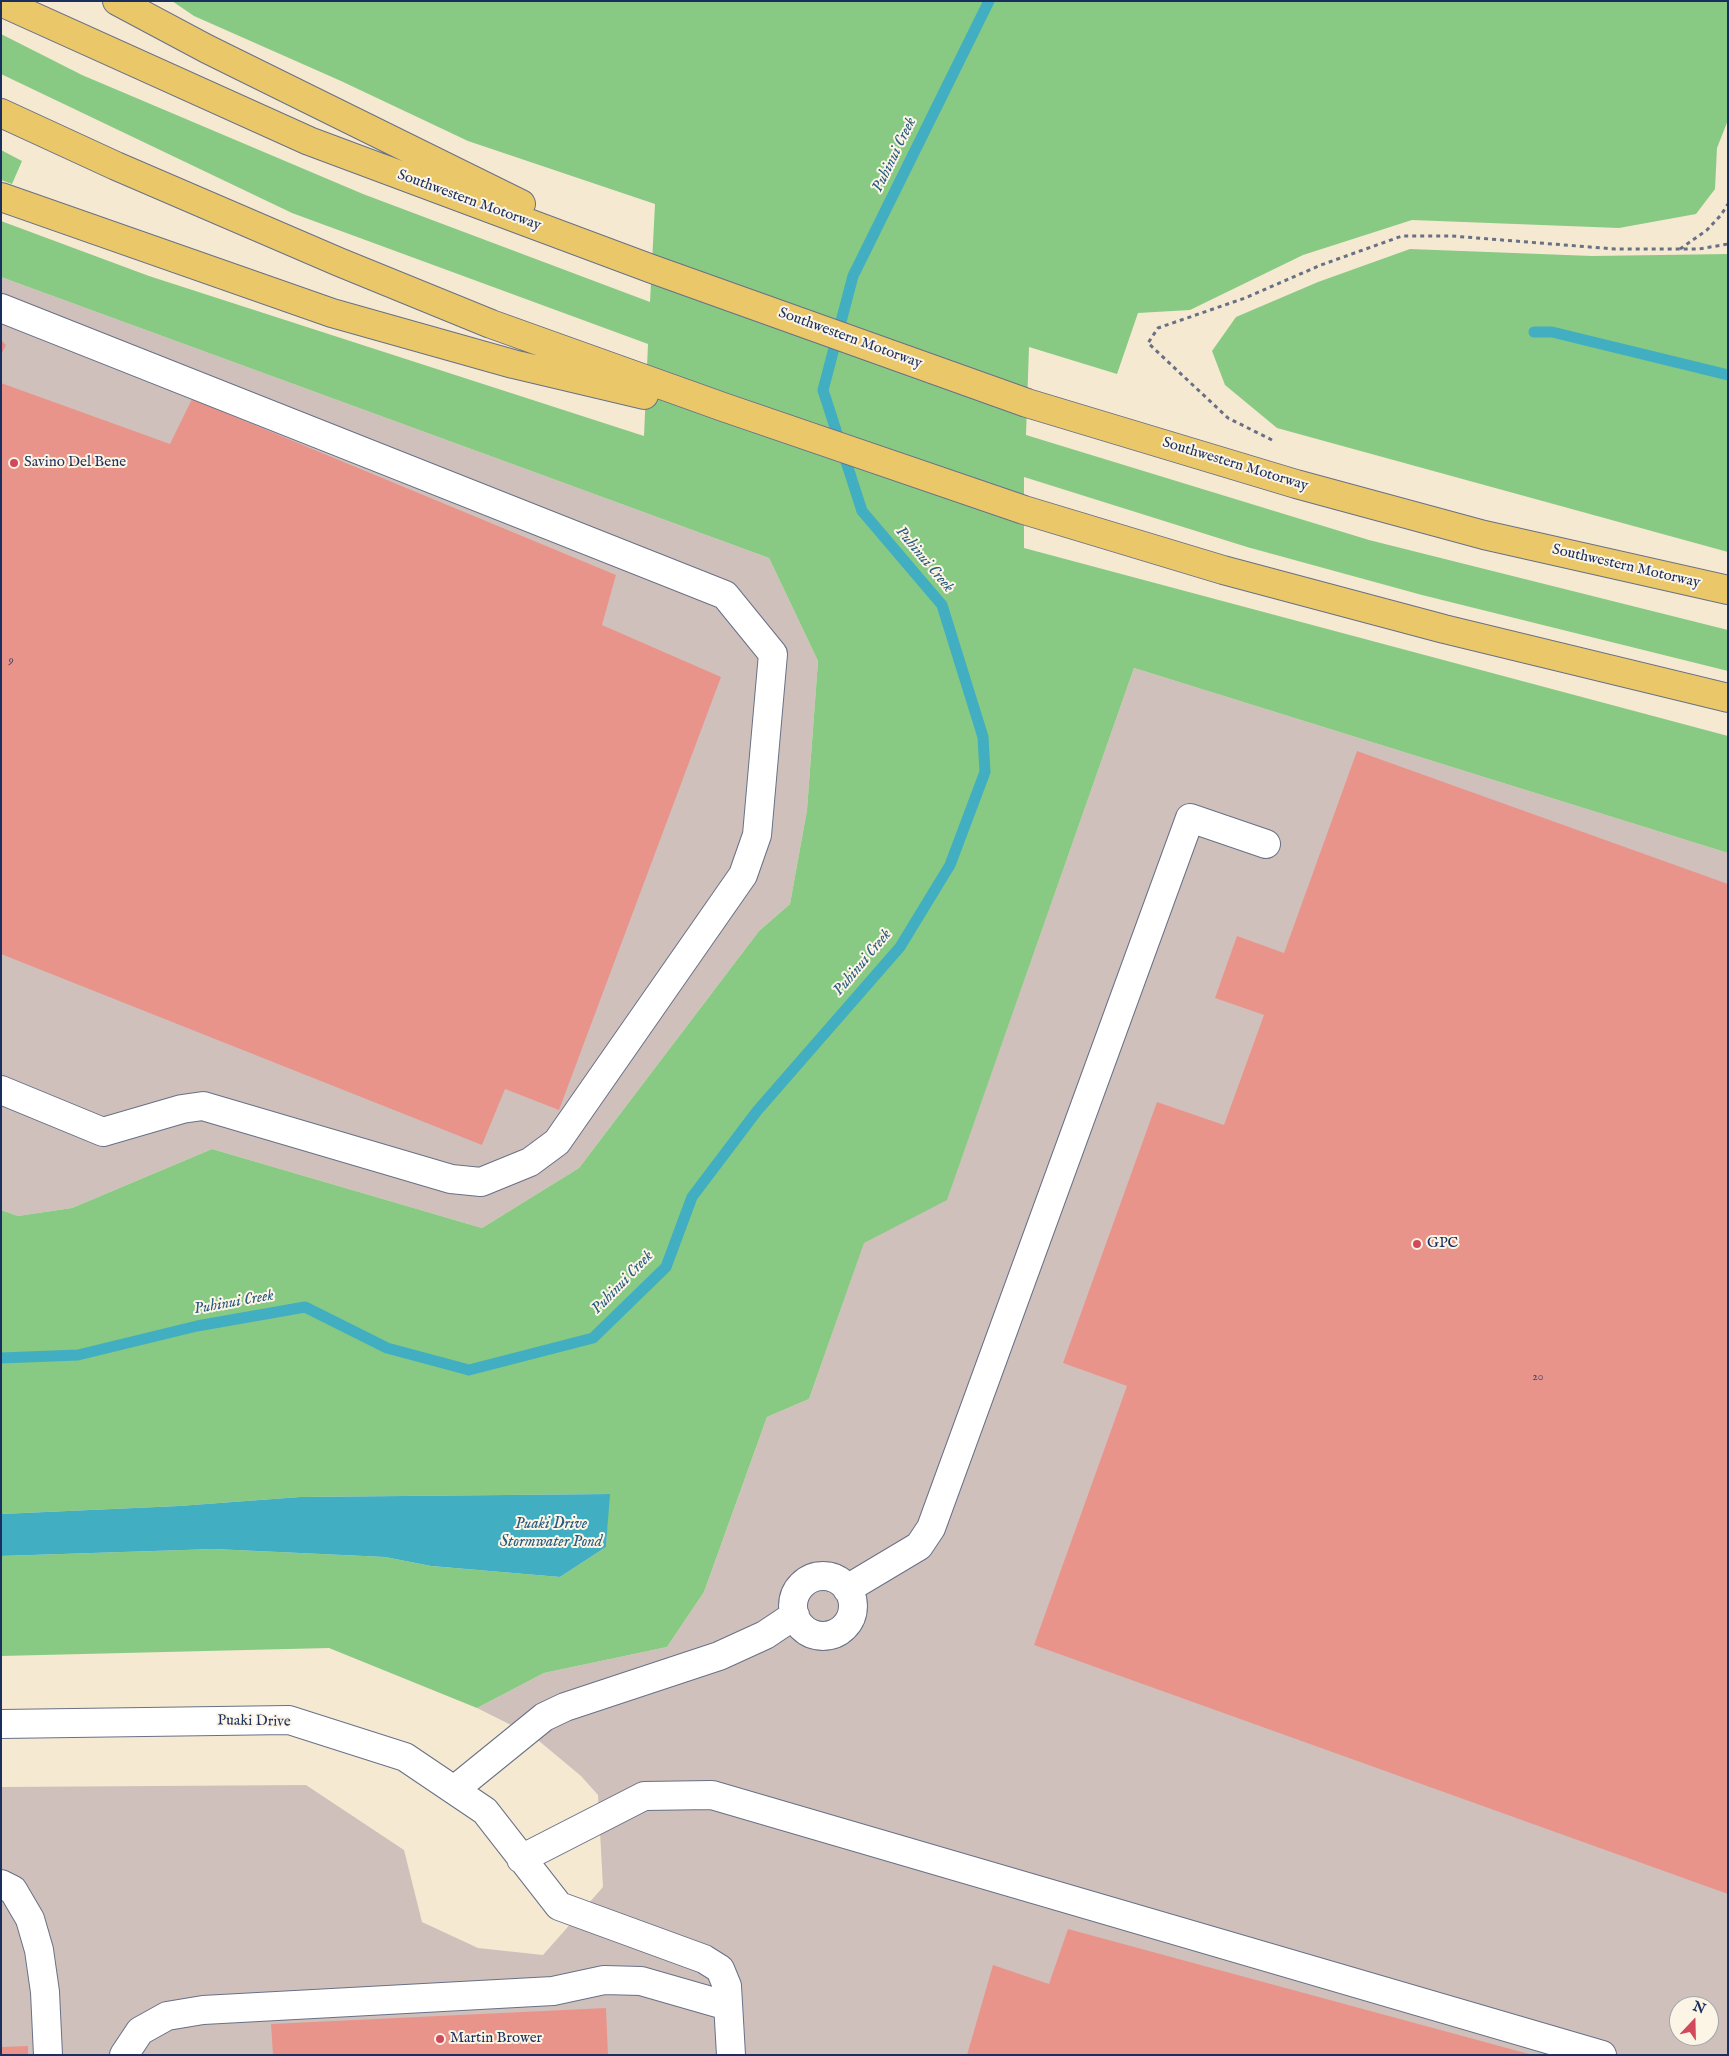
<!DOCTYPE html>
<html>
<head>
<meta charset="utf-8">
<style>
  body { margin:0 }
  #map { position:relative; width:1729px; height:2056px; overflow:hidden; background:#f6e9d1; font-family:"IM FELL English",serif }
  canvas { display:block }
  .frame { position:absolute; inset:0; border:2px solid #1b2f5e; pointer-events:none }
  .north { position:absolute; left:1669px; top:1996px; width:50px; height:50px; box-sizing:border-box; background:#fcf5e5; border:1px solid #a2a6af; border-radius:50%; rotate:21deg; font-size:14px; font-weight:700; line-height:20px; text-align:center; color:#1b2f5e }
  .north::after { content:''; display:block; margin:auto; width:18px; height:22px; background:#d1495b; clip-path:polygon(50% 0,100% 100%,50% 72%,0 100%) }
</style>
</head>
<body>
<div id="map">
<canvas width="1729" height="2056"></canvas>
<div class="frame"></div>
<div class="north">N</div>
</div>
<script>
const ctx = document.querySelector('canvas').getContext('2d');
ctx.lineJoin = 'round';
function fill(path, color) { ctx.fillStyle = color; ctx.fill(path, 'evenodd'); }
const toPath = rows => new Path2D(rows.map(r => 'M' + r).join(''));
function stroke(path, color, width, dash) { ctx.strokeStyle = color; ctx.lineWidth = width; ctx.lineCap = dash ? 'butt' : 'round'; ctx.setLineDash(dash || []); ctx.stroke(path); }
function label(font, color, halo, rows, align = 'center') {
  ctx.font = font + ' "IM FELL English",serif'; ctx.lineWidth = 4; ctx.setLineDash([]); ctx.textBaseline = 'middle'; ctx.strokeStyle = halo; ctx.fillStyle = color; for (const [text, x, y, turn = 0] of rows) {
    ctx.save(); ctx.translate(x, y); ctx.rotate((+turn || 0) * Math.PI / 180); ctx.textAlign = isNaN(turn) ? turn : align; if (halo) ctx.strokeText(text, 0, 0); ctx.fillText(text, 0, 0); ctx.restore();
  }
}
fill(toPath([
  [1,277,769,558,818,661,807,810,790,904,759,931,579,1168,482,1228,212,1149,72,1208,18,1216,1,1210],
  [1134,668,1728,853,1728,2055,1,2055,1,1787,306,1785,404,1850,422,1922,478,1948,543,1955,603,1887,598,1795,581,1776,533,1736,477,1708,544,1673,667,1647,704,1592,767,1417,809,1399,864,1242,947,1199],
  [1679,2006,1709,2006,1709,2036,1679,2036]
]), '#d0c0bc');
fill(toPath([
  [172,1,1728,1,1728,120,1717,148,1715,189,1696,214,1619,228,1412,220,1303,255,1190,310,1138,313,1117,374,1029,347,1026,435,1369,540,1728,630,1728,671,1422,595,1247,547,1024,477,1024,548,1728,736,1728,853,1134,668,947,1200,864,1243,809,1399,767,1417,704,1592,667,1647,544,1673,477,1708,329,1648,1,1656,1,1556,214,1549,385,1557,431,1566,560,1577,606,1547,609,1494,300,1497,179,1506,1,1514,1,1210,18,1216,72,1208,212,1149,482,1228,579,1168,759,931,790,904,807,810,818,661,769,558,1,277,1,221,149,276,644,436,648,344,292,213,1,74,1,34,82,75,363,194,650,302,655,204,468,141,341,81,194,16],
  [1,150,22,161,12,184,1,180],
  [1410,249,1592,256,1728,254,1728,552,1277,428,1225,385,1212,351,1236,317,1318,282]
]), '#88ca83');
fill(toPath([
  [610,1494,606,1547,560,1577,431,1566,385,1557,214,1549,1,1556,1,1514,179,1506,300,1497]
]), '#42aec1');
stroke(toPath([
  [1534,332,1552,332,1728,375],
  [1,1358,78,1355,197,1326,305,1307,387,1348,469,1370,593,1338,666,1267,692,1197,757,1111,900,947,950,865,985,772,983,737,942,605,862,511,823,390,853,276,989,1]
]), '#42aec1', 11);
fill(toPath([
  [1,340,6,345,1,355],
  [1,383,170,444,192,399,616,575,602,625,721,677,559,1110,505,1089,482,1145,1,954],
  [1357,751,1728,884,1728,1894,1034,1645,1127,1386,1063,1363,1157,1102,1224,1125,1264,1015,1215,998,1237,936,1284,953],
  [1068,1929,1529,2054,1529,2055,967,2055,993,1965,1049,1984],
  [606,2008,608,2055,273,2055,271,2024],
  [28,2046,28,2055,1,2055,1,2047]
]), '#e9948b');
const minor = toPath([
  [1,308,725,595,773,654,757,835,743,875,557,1142,530,1162,481,1182,451,1179,203,1106,182,1109,103,1132,1,1090],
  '793 1606a30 30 0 1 1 60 0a30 30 0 1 1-60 0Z',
  [847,1589,919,1546,931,1528,1190,818,1266,844],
  [1,1724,289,1720,405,1757,485,1811,559,1906,704,1959,720,1969,727,1986,731,2055],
  [454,1790,544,1717,565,1707,719,1656,765,1635,795,1615],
  [521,1859,644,1796,712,1795,1602,2055],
  [1,1884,13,1890,30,1919,39,1950,45,1992,48,2055],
  [124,2055,140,2031,167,2016,203,2010,553,1991,604,1980,641,1981,728,2006]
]);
const highway = toPath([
  [117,1,207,49,521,204],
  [1,2,309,141,652,269,1027,403,1296,484,1484,535,1728,590],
  [1,113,116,166,339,262,491,324,723,407,1024,510,1223,570,1444,629,1728,698],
  [1,197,332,313,513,364,644,395]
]);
stroke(minor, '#687086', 30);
stroke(highway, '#687086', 30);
stroke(toPath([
  [1680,249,1707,230,1721,215,1728,204],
  [1272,440,1228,418,1148,343,1158,328,1245,298,1321,265,1402,236,1452,236,1615,249,1699,249,1728,244]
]), '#687086', 3, [4, 4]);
stroke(minor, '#fff', 28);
stroke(highway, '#eac769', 28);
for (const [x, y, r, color] of [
  [14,463,5,"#d1495b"],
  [1417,1244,5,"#d1495b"],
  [440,2039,5,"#d1495b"]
]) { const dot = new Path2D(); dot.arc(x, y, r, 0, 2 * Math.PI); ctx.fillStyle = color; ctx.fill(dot); stroke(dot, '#fcf5e5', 2); }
label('12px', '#4e4869', null, [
  ["9",11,662],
  ["20",1538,1378]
]);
label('15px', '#1b2f5e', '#fcf5e5', [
  ["Southwestern Motorway",469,201,20],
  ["Southwestern Motorway",850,339,20],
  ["Southwestern Motorway",1235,465,17],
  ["Southwestern Motorway",1626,567,13],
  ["Puaki Drive",254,1722,1]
]);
label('15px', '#1b2f5e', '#fcf5e5', [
  ["Savino Del Bene",24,463],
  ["GPC",1427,1244],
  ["Martin Brower",450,2039]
], 'left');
label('italic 16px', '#295b81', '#fcf5e5', [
  ["Puhinui Creek",895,155,-64],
  ["Puhinui Creek",924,560,50],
  ["Puhinui Creek",863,963,-50],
  ["Puhinui Creek",623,1283,-46],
  ["Puhinui Creek",234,1303,-10],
  ["Puaki Drive",551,1525],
  ["Stormwater Pond",551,1543]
]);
</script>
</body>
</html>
